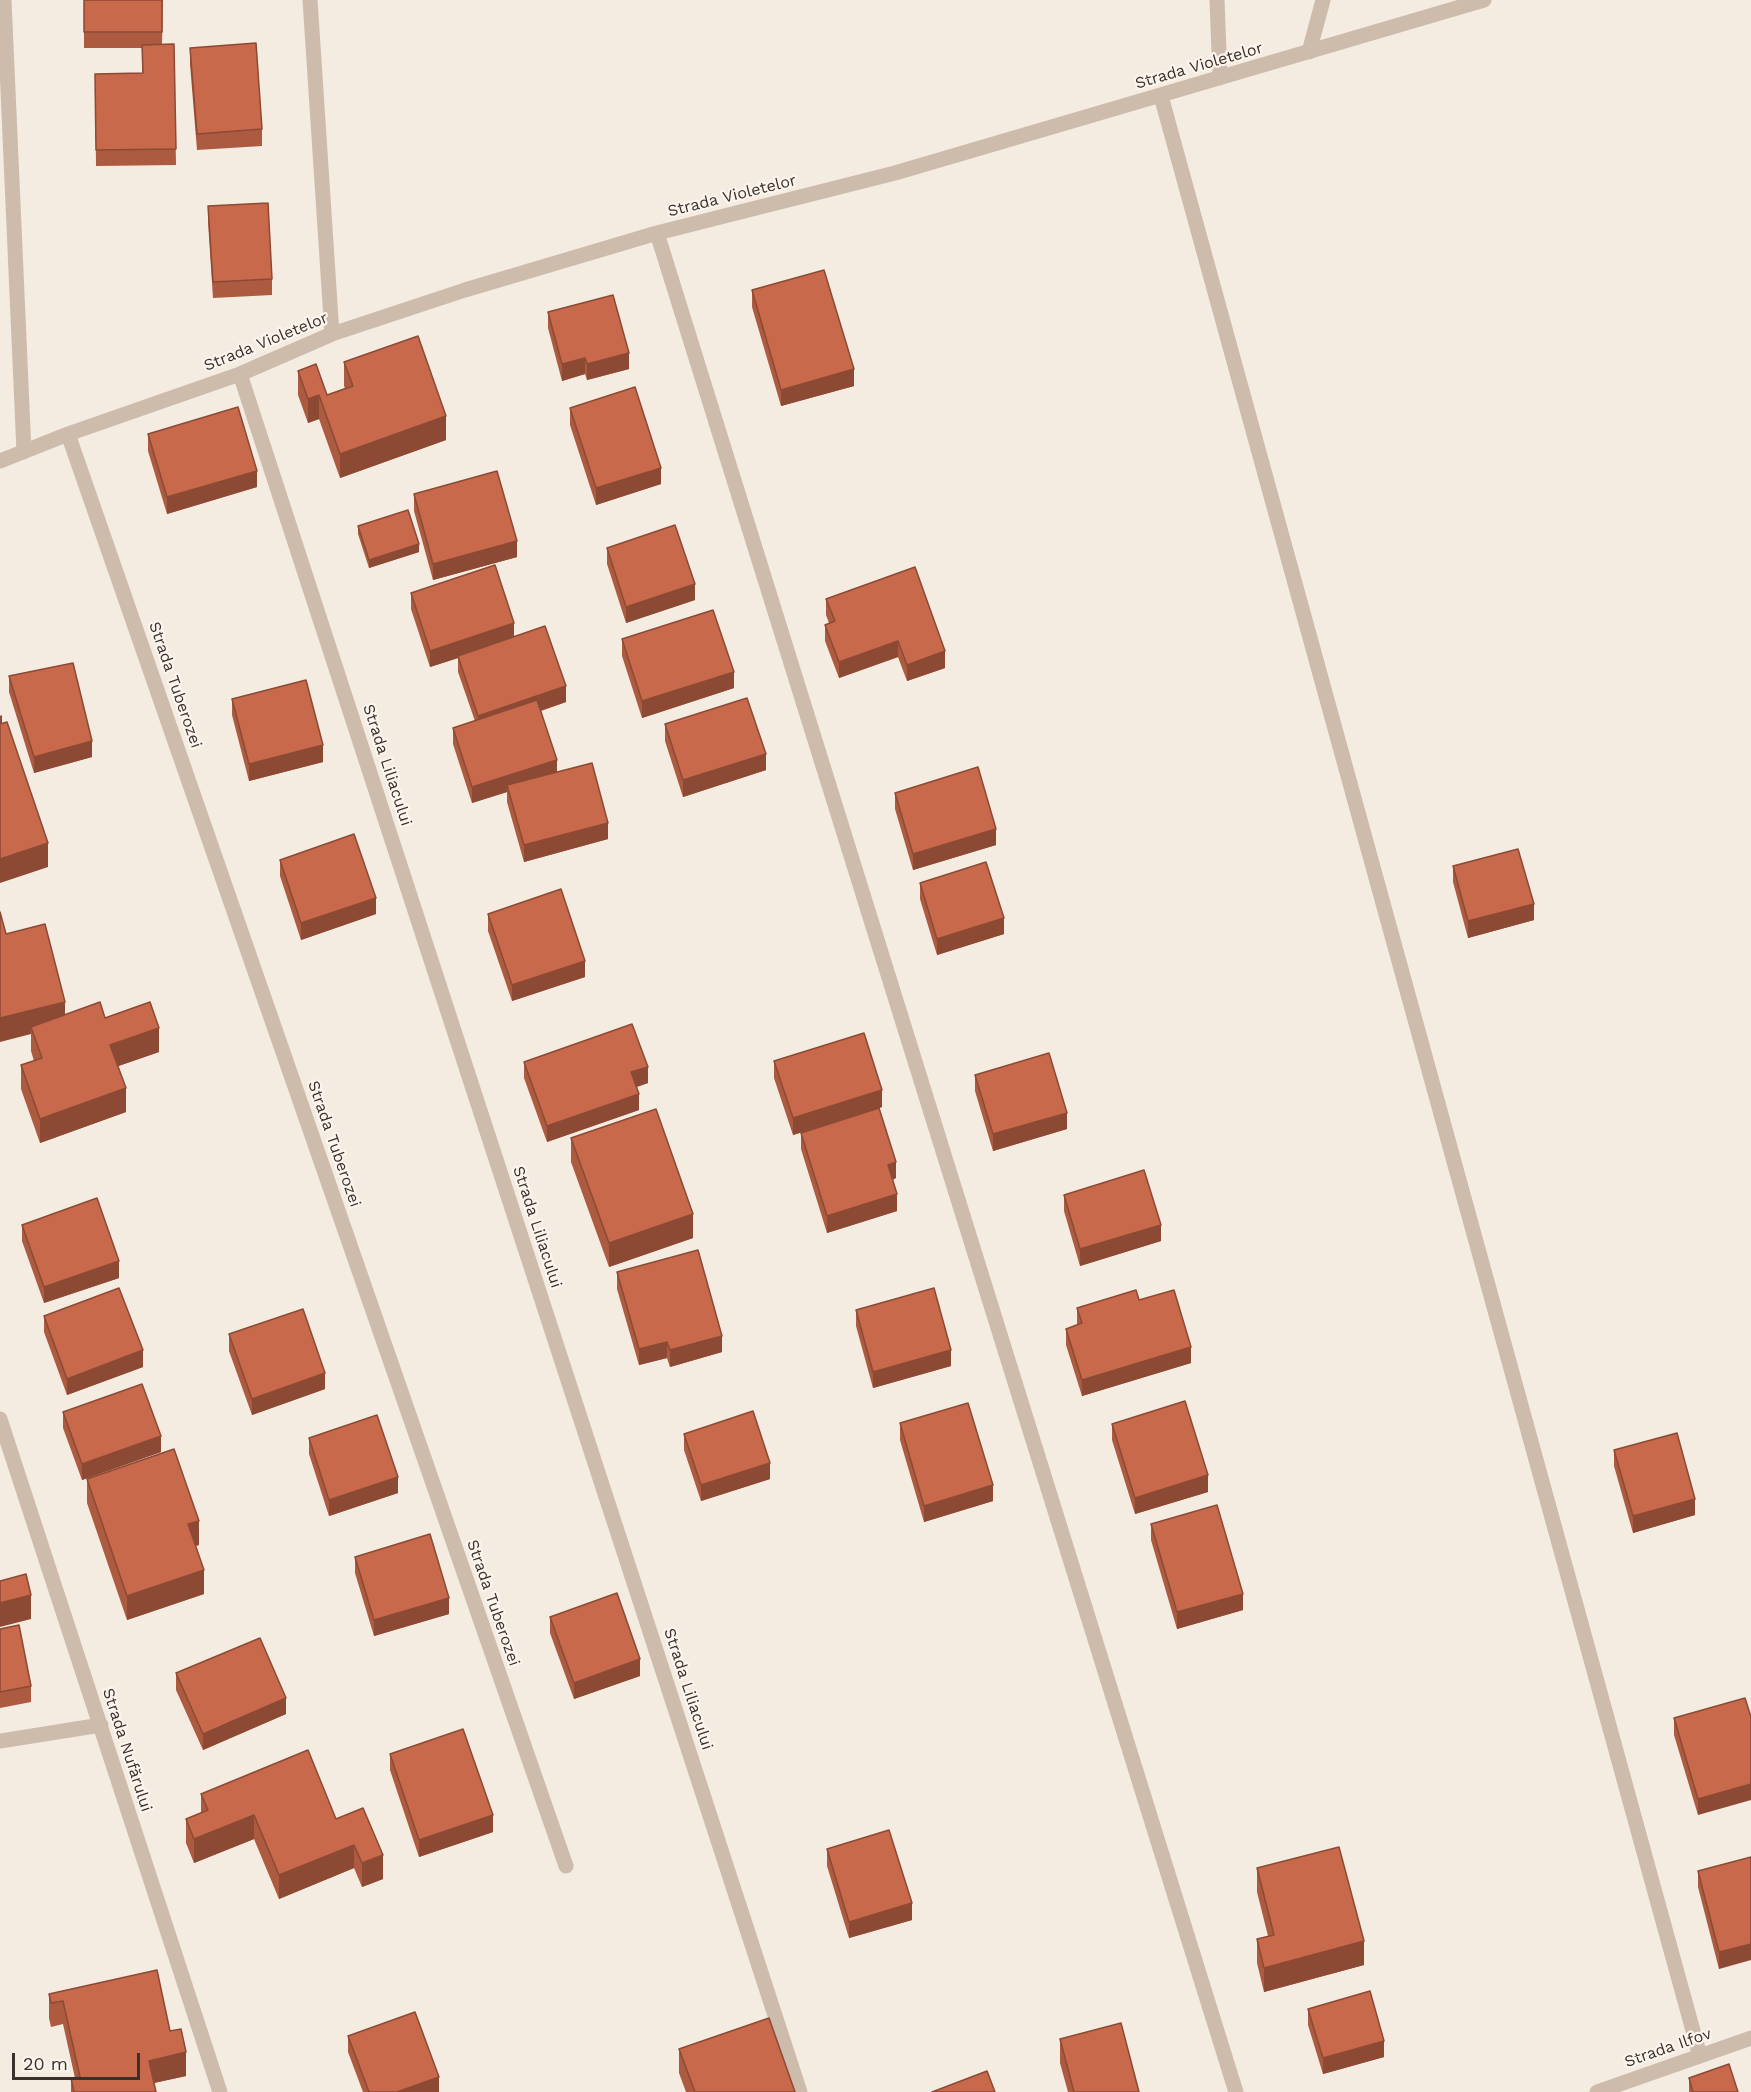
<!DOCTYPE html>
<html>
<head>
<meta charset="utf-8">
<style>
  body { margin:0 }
  #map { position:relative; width:1751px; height:2092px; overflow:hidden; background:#f4ebe1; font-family:"Work Sans",sans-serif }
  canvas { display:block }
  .scale { position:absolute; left:12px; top:2053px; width:128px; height:27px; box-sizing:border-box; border:3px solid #3b302b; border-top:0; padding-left:8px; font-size:18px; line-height:21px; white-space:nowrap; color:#3b302b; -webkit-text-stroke:4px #fbf5ee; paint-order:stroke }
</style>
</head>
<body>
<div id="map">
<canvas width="1751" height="2092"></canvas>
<div class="scale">20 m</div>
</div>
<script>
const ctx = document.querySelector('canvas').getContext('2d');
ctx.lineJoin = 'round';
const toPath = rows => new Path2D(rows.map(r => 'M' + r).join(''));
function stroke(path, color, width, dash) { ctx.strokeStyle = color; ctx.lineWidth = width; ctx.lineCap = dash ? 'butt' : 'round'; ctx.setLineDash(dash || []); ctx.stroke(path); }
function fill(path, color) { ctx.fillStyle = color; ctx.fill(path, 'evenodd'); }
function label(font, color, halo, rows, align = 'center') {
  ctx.font = font + ' "Work Sans",sans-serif'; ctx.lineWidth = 4.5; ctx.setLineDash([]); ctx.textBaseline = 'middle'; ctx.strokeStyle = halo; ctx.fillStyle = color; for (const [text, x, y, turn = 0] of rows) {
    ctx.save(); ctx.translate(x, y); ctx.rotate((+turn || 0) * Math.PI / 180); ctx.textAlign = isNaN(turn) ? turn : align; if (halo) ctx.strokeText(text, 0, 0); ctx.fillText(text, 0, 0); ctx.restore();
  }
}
stroke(toPath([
  [4,0,24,452],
  [310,0,332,334],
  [1217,0,1220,78],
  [1309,52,1323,0],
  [1161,96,1700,2056],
  [657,233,1236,2092],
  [240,374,800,2092],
  [68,434,566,1866],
  [0,461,68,434,240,374,332,334,465,290,657,233,895,173,1484,0],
  [0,1419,220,2092],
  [0,1741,101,1725],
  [1597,2092,1751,2038]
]), '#cdbbac', 15);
fill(toPath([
  [84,0,163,0,162,44,174,44,176,165,96,166,95,74,142,73,142,48,84,48],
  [190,48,262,129,262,146,197,150,190,64],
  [208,206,272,279,272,295,213,298,208,222],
  [752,290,854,386,781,406,752,307],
  [548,312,629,369,587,380,585,374,562,381,548,328],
  [344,362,446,440,340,478,319,419,308,423,298,395,298,371,327,395,345,388,344,386],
  [570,408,661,484,596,505,570,425],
  [148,434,257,487,167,514,148,451],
  [414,494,517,557,433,580,414,511],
  [358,526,419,552,369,568,358,534],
  [607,548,695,600,626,623,607,564],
  [411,593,514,637,566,702,541,711,557,772,608,839,524,862,507,802,507,792,472,803,453,744,453,728,475,721,458,672,458,658,430,667,411,609],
  [826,599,945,668,907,681,898,657,839,678,825,641,825,625,829,623,826,615],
  [622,639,734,688,642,718,622,656],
  [9,676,92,757,34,773,9,692],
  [232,699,323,762,249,781,232,715],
  [665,724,766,770,683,797,665,741],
  [895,793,996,845,913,870,895,809],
  [280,860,376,914,301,940,280,876],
  [1453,866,1534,920,1468,938,1453,882],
  [920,883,1004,934,937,955,920,899],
  [488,914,585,977,512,1001,488,931],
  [6,934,65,1014,105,1018,159,1052,118,1066,126,1112,40,1143,21,1089,21,1065,34,1061,31,1051,31,1034],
  [774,1061,882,1107,793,1135,774,1078],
  [524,1062,648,1083,636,1087,639,1110,547,1142,524,1078],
  [975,1075,1067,1129,993,1151,975,1091],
  [801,1133,896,1178,893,1180,897,1211,827,1233,801,1149],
  [571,1138,693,1238,609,1267,571,1162],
  [1064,1195,1161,1241,1080,1266,1064,1211],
  [22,1225,119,1278,44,1303,22,1241],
  [617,1272,722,1352,670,1367,667,1358,639,1365,617,1289],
  [1077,1308,1191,1363,1082,1396,1066,1345,1066,1329,1077,1325],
  [856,1310,951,1366,873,1388,856,1326],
  [44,1316,143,1367,67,1395,44,1332],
  [229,1334,325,1389,252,1415,229,1351],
  [63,1412,161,1452,82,1480,63,1428],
  [900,1423,993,1501,924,1522,900,1440],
  [1112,1424,1208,1492,1135,1514,1112,1440],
  [684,1434,770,1479,701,1501,684,1450],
  [309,1438,398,1493,329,1516,309,1454],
  [1614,1450,1695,1515,1633,1533,1614,1466],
  [87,1479,199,1545,195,1546,204,1594,127,1620,87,1503],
  [1151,1524,1243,1610,1177,1629,1151,1540],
  [355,1557,449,1614,374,1636,355,1573],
  [550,1617,640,1676,574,1699,550,1633],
  [0,1629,31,1686,31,1702,0,1708],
  [176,1673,286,1714,203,1750,176,1690],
  [1751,1717,1698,1815,1674,1735,1674,1718],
  [390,1754,493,1832,419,1857,390,1770],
  [201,1794,336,1819,383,1879,362,1887,354,1868,279,1899,254,1839,194,1863,186,1843,186,1819,201,1813],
  [827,1849,912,1920,849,1938,827,1866],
  [1751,1857,1719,1969,1698,1887,1698,1871],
  [1257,1868,1364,1965,1264,1992,1257,1963,1257,1939,1268,1936,1257,1892],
  [49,1994,170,2031,186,2076,154,2083,156,2092,71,2092,71,2078,75,2078,63,2024,51,2027,49,2018],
  [1308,2009,1384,2057,1323,2074,1308,2025],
  [348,2036,439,2092,363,2092,348,2052],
  [1060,2039,1139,2092,1068,2092,1060,2063],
  [679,2049,795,2092,686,2092,679,2073],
  [1689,2078,1738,2092,1689,2092]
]), '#ac5a40');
fill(toPath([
  [629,353,629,369,587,380,587,364],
  [585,358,585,374,562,381,562,364],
  [854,369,854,386,781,406,781,390],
  [319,395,319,419,308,423,308,399],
  [446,416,446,440,340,478,340,454],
  [661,468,661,484,596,505,596,488],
  [257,471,257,487,167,514,167,497],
  [517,541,517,557,433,580,433,564],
  [419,544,419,552,369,568,369,560],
  [695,584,695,600,626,623,626,607],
  [514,623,514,639,458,656,458,658,430,667,430,651],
  [898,641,898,657,839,678,839,662],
  [945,651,945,668,907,681,907,665],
  [734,672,734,688,642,718,642,701],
  [566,686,566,702,478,732,478,716],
  [2,715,2,731,0,732,0,716],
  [92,741,92,757,34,773,34,757],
  [323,745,323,762,249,781,249,764],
  [766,754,766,770,683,797,683,780],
  [557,760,557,776,507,785,507,792,472,803,472,787],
  [608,823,608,839,524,862,524,845],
  [996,829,996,845,913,870,913,854],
  [48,843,48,867,0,883,0,859],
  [376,898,376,914,301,940,301,923],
  [1534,904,1534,920,1468,938,1468,921],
  [1004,918,1004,934,937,955,937,939],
  [585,961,585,977,512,1001,512,985],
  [65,1002,65,1026,31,1027,31,1034,0,1042,0,1018],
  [159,1028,159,1052,110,1069,110,1045],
  [648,1067,648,1083,631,1089,631,1072],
  [126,1088,126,1112,40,1143,40,1119],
  [882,1090,882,1107,793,1135,793,1118],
  [639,1094,639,1110,547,1142,547,1126],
  [1067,1113,1067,1129,993,1151,993,1134],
  [896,1162,896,1178,888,1181,888,1165],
  [897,1194,897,1211,827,1233,827,1216],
  [693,1214,693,1238,609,1267,609,1243],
  [1161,1225,1161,1241,1080,1266,1080,1249],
  [119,1261,119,1278,44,1303,44,1287],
  [722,1336,722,1352,670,1367,670,1350],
  [667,1342,667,1358,639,1365,639,1349],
  [1191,1347,1191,1363,1082,1396,1082,1380],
  [143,1350,143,1367,67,1395,67,1379],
  [951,1350,951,1366,873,1388,873,1372],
  [325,1373,325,1389,252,1415,252,1399],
  [161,1436,161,1452,82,1480,82,1464],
  [770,1463,770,1479,701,1501,701,1485],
  [1208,1475,1208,1492,1135,1514,1135,1498],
  [398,1477,398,1493,329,1516,329,1500],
  [993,1485,993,1501,924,1522,924,1506],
  [1695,1499,1695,1515,1633,1533,1633,1516],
  [199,1521,199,1545,188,1548,188,1524],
  [204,1570,204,1594,127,1620,127,1596],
  [1243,1594,1243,1610,1177,1629,1177,1612],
  [31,1595,31,1619,0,1627,0,1603],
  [449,1598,449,1614,374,1636,374,1620],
  [640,1659,640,1676,574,1699,574,1683],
  [286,1698,286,1714,203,1750,203,1734],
  [1751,1784,1751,1800,1698,1815,1698,1799],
  [254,1815,254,1839,194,1863,194,1839],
  [493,1815,493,1832,419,1857,419,1840],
  [354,1845,354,1868,279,1899,279,1875],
  [383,1855,383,1879,362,1887,362,1863],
  [912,1903,912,1920,849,1938,849,1922],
  [1364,1941,1364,1965,1264,1992,1264,1968],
  [1751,1944,1751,1960,1719,1969,1719,1952],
  [1384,2041,1384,2057,1323,2074,1323,2058],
  [186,2052,186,2076,149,2084,149,2061],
  [439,2077,439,2092,397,2092]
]), '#8c4a34');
const building = toPath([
  [84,0,162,0,162,32,84,32,84,0],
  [256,43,262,129,197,134,190,48,256,43],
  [174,44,176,149,96,150,95,74,143,73,142,45,174,44],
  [268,203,272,279,213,282,208,206,268,203],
  [824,270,854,369,781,390,752,290,824,270],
  [613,295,629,353,587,364,585,358,562,364,548,312,613,295],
  [418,336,446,416,340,454,319,395,308,399,298,371,316,364,327,395,353,386,344,362,418,336],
  [635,387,661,468,596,488,570,408,635,387],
  [238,407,257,471,167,497,148,434,238,407],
  [497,471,517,541,433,564,414,494,497,471],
  [408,510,419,544,369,560,358,526,408,510],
  [675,525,695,584,626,607,607,548,675,525],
  [495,565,514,623,430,651,411,593,495,565],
  [915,567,945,651,907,665,898,641,839,662,825,625,835,621,826,599,915,567],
  [713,610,734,672,642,701,622,639,713,610],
  [545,626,566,686,478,716,458,656,545,626],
  [73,663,92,741,34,757,9,676,73,663],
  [306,680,323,745,249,764,232,699,306,680],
  [747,698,766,754,683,780,665,724,747,698],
  [537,700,557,760,472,787,453,728,537,700],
  [7,722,48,843,0,859,0,724,7,722],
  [592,763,608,823,524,845,507,785,592,763],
  [978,767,996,829,913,854,895,793,978,767],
  [354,834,376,898,301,923,280,860,354,834],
  [1518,849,1534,904,1468,921,1453,866,1518,849],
  [986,862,1004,918,937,939,920,883,986,862],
  [561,889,585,961,512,985,488,914,561,889],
  [0,912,6,934,45,924,65,1002,0,1018,0,912],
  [100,1002,105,1018,150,1002,159,1028,110,1045,126,1088,40,1119,21,1065,42,1058,31,1027,100,1002],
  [632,1024,648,1067,631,1072,639,1094,547,1126,524,1062,632,1024],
  [864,1033,882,1090,793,1118,774,1061,864,1033],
  [1049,1053,1067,1113,993,1134,975,1075,1049,1053],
  [879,1108,896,1162,888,1165,897,1194,827,1216,801,1133,879,1108],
  [656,1109,693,1214,609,1243,571,1138,656,1109],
  [1144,1170,1161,1225,1080,1249,1064,1195,1144,1170],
  [97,1198,119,1261,44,1287,22,1225,97,1198],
  [698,1250,722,1336,670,1350,667,1342,639,1349,617,1272,698,1250],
  [119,1288,143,1350,67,1379,44,1316,119,1288],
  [934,1288,951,1350,873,1372,856,1310,934,1288],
  [1136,1290,1139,1300,1174,1290,1191,1347,1082,1380,1066,1329,1082,1323,1077,1308,1136,1290],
  [303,1309,325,1373,252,1399,229,1334,303,1309],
  [142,1384,161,1436,82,1464,63,1412,142,1384],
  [1185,1401,1208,1475,1135,1498,1112,1424,1185,1401],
  [968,1403,993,1485,924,1506,900,1423,968,1403],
  [753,1411,770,1463,701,1485,684,1434,753,1411],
  [377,1415,398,1477,329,1500,309,1438,377,1415],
  [1677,1433,1695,1499,1633,1516,1614,1450,1677,1433],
  [174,1449,199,1521,188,1524,204,1570,127,1596,87,1479,174,1449],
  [1217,1505,1243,1594,1177,1612,1151,1524,1217,1505],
  [430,1534,449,1598,374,1620,355,1557,430,1534],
  [26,1574,31,1595,0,1603,0,1581,26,1574],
  [617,1593,640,1659,574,1683,550,1617,617,1593],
  [19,1625,31,1686,0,1692,0,1629,19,1625],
  [260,1638,286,1698,203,1734,176,1673,260,1638],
  [1745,1698,1751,1717,1751,1784,1698,1799,1674,1718,1745,1698],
  [463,1729,493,1815,419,1840,390,1754,463,1729],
  [308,1750,336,1819,363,1808,383,1855,362,1863,354,1845,279,1875,254,1815,194,1839,186,1819,208,1810,201,1794,308,1750],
  [889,1830,912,1903,849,1922,827,1849,889,1830],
  [1339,1847,1364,1941,1264,1968,1257,1939,1274,1935,1257,1868,1339,1847],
  [1751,1857,1751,1944,1719,1952,1698,1871,1751,1857],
  [157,1970,170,2031,181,2029,186,2052,149,2061,156,2092,74,2092,71,2078,80,2077,63,2001,51,2003,49,1994,157,1970],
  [1370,1991,1384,2041,1323,2058,1308,2009,1370,1991],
  [415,2012,439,2077,397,2092,369,2092,348,2036,415,2012],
  [769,2018,795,2092,695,2092,679,2049,769,2018],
  [1121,2023,1139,2092,1074,2092,1060,2039,1121,2023],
  [1729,2064,1738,2092,1693,2092,1689,2078,1729,2064],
  [987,2071,995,2092,932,2092,987,2071]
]);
fill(building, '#c8694b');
stroke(building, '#8c4a34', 1.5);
label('16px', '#3b302b', '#fbf5ee', [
  ["Strada Violetelor",1199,66,-16],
  ["Strada Violetelor",732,196,-14],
  ["Strada Violetelor",266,342,-22],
  ["Strada Tuberozei",175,685,71],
  ["Strada Liliacului",387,765,72],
  ["Strada Tuberozei",334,1144,71],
  ["Strada Liliacului",537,1227,72],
  ["Strada Tuberozei",493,1603,71],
  ["Strada Liliacului",688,1689,72],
  ["Strada Nufărului",127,1750,72],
  ["Strada Ilfov",1668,2048,-19]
]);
</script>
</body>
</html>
